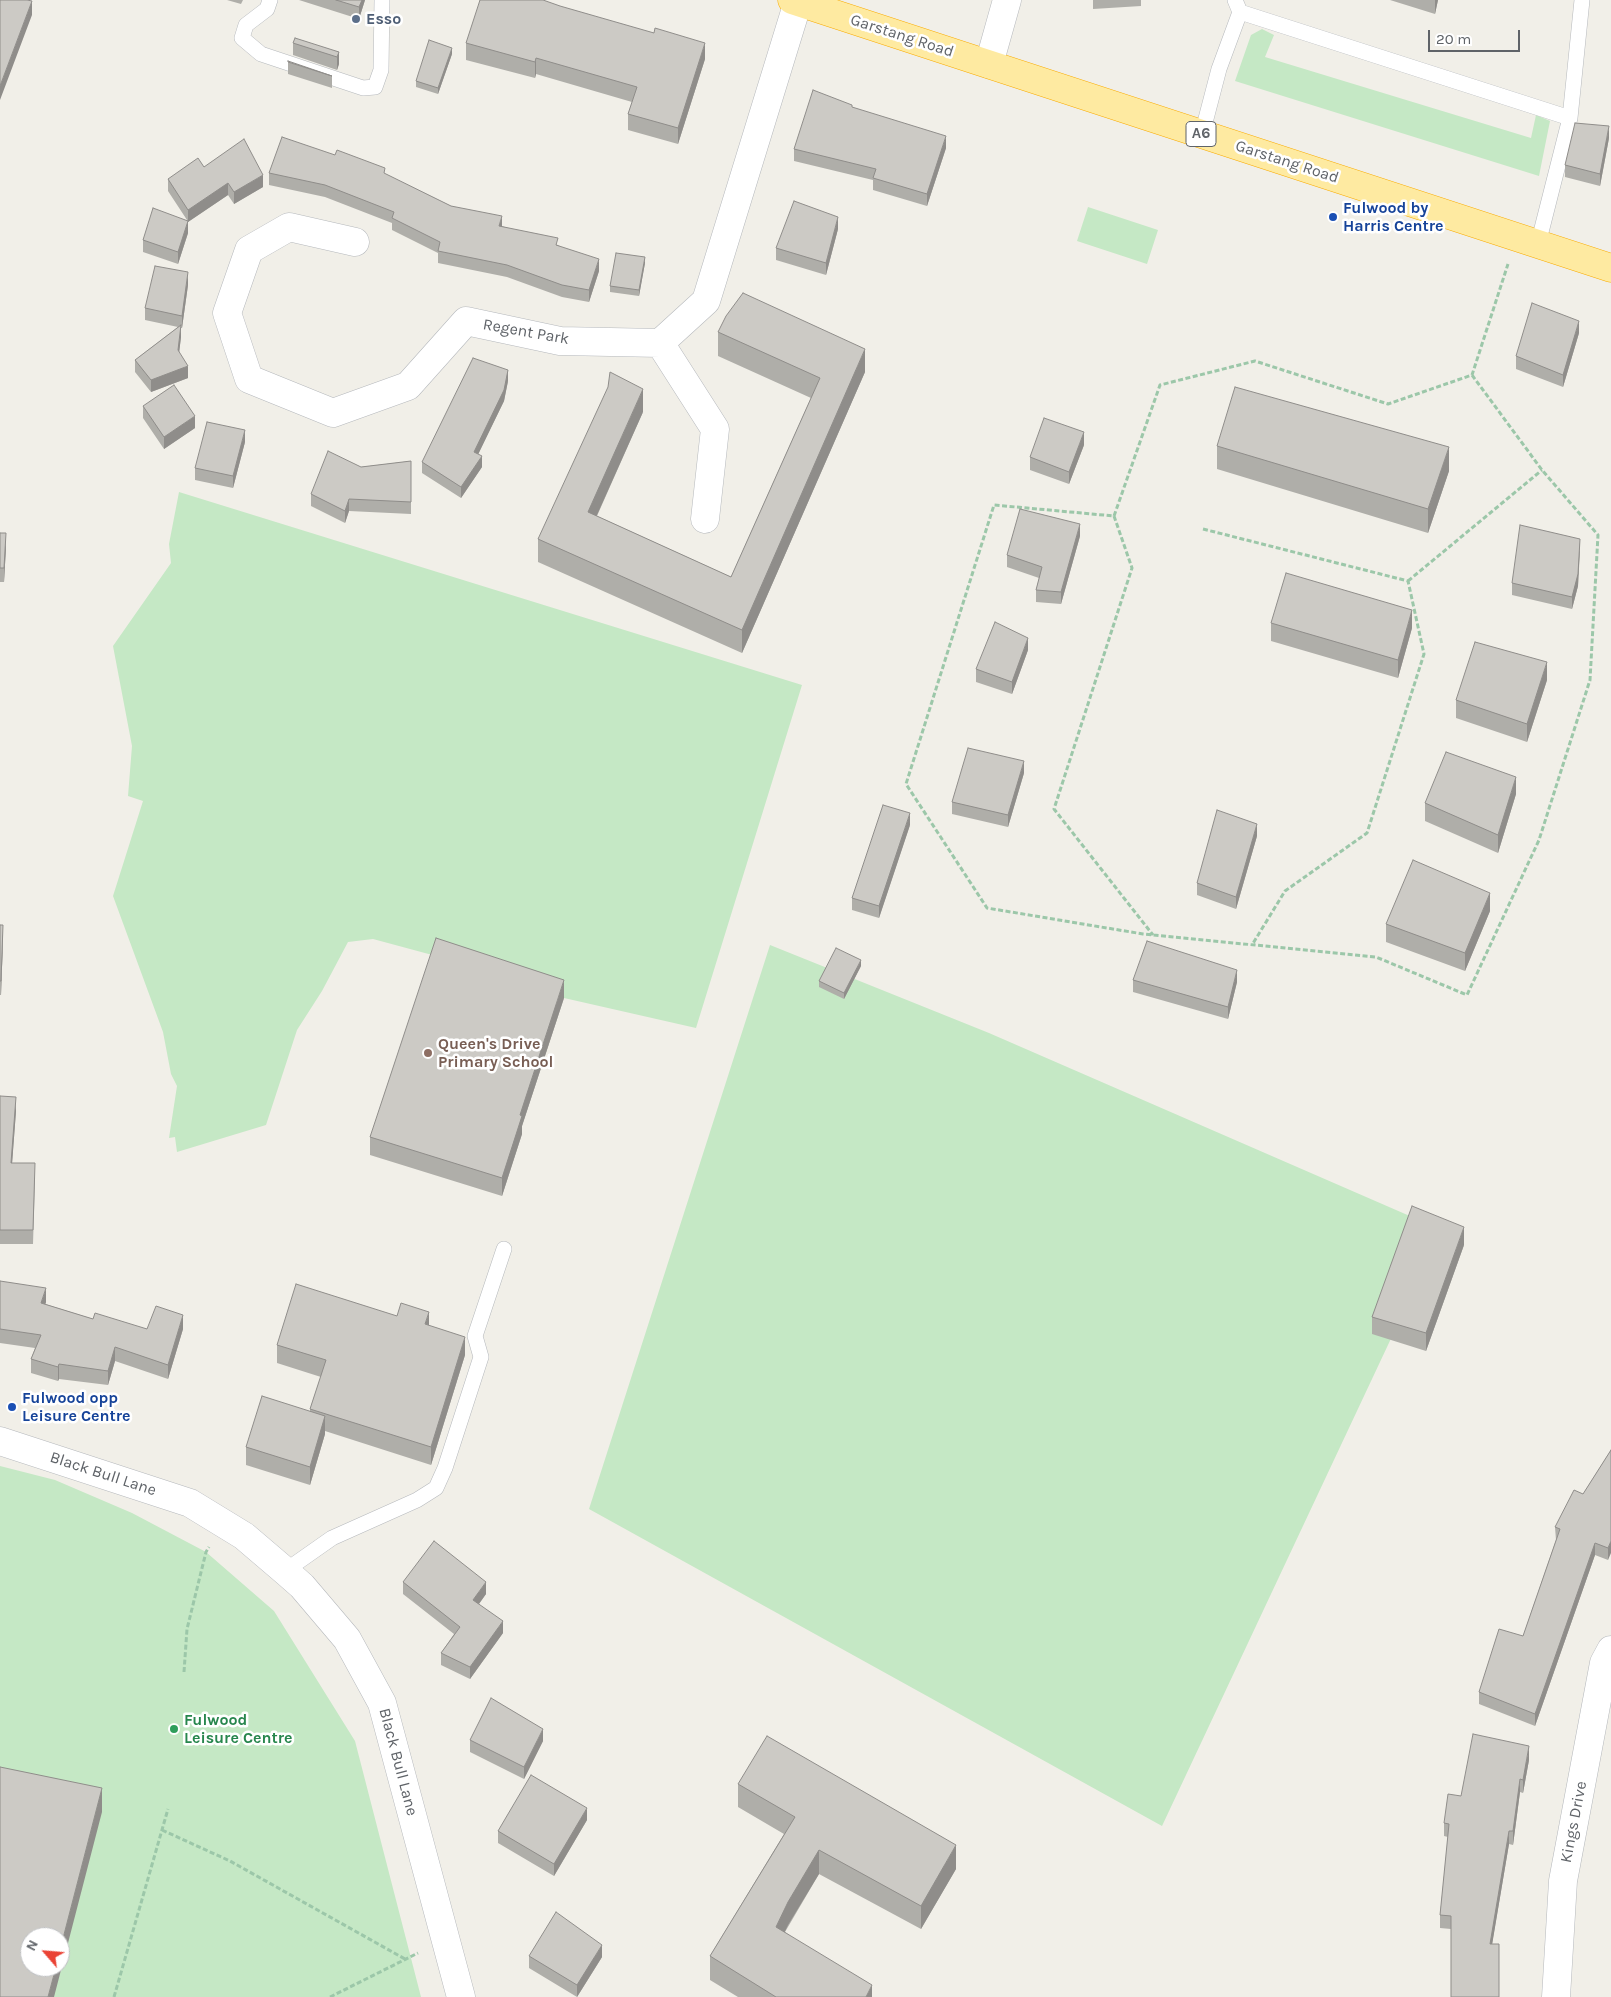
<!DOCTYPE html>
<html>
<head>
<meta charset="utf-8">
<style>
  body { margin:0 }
  #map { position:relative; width:1611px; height:1997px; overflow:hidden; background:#f1efe8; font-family:Karla,sans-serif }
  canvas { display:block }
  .north { position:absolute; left:20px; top:1927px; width:50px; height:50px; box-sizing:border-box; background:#fff; border:1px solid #bfc1c3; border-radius:50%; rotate:297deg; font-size:14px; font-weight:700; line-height:20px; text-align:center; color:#5f6368 }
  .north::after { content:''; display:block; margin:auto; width:18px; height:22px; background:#ea4335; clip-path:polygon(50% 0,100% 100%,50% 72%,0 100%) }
  .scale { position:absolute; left:1428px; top:30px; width:92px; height:22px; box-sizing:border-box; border:2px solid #5f6368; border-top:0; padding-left:6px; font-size:15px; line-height:18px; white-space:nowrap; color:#5f6368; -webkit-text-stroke:4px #fff; paint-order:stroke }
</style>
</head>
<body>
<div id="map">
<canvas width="1611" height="1997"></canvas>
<div class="north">N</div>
<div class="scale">20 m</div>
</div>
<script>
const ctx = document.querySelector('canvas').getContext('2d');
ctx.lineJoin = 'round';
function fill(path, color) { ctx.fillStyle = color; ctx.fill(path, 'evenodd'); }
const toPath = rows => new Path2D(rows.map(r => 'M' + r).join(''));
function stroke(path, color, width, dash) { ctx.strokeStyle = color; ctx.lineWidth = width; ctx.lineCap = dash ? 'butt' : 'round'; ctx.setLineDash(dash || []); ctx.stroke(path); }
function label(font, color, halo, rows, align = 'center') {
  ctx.font = font + ' Karla,sans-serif'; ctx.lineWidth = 5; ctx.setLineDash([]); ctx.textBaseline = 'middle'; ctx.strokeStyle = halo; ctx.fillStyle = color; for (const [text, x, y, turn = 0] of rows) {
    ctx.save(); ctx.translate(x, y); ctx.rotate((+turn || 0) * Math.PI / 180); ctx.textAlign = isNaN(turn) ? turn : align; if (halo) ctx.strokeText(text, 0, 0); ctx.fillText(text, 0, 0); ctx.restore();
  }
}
fill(toPath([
  [1262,29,1274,35,1265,57,1531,138,1536,115,1550,121,1539,176,1235,81,1251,35],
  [1088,207,1158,230,1147,264,1077,241],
  [179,492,802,685,696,1028,564,998,436,956,373,939,348,942,322,991,297,1030,266,1125,177,1152,175,1137,169,1138,177,1086,171,1074,163,1032,113,896,143,801,128,796,132,746,113,646,171,563,169,544],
  [770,945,989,1033,1442,1230,1162,1826,589,1509],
  [0,1466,55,1480,132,1513,206,1552,274,1611,355,1741,421,1997,0,1997],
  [30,1937,60,1937,60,1967,30,1967]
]), '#c5e8c5');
const service = toPath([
  [270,0,267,9,246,25,242,38,261,54,363,88,375,87,381,70,382,0],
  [1240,12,1570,118],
  [1202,134,1219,69,1240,12,1235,0],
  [1538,244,1570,118,1582,0],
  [285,1571,332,1538,417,1500,436,1488,445,1468,481,1357,475,1336,504,1249]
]);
const minor = toPath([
  [989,64,1007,0],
  [355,242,289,227,249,250,227,313,249,379,333,413,408,386,466,321,560,341,660,343,706,301,798,2],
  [660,343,715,429,705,519],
  [1556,1997,1563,1881,1604,1663,1611,1650]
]);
const tertiary = toPath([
  [0,1441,190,1503,244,1536,285,1571,302,1586,347,1639,382,1703,461,1997]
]);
const trunk = toPath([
  [792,0,1611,268]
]);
stroke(service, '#b5b8bc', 16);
stroke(minor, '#b5b8bc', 29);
stroke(tertiary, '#b5b8bc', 29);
stroke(trunk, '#f9ab00', 29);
stroke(toPath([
  [1472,375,1542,470,1598,535,1590,680,1539,840,1467,995,1376,957,1143,934,987,908,906,784,994,505,1114,516,1160,385,1255,361,1388,404,1472,375,1508,264],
  [1114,516,1132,568,1054,809,1153,935],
  [1203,529,1408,581,1424,654,1367,833,1285,891,1252,945],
  [1408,581,1542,470],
  [184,1672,187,1629,206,1552,209,1547],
  [162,1830,230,1861,405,1959],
  [114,1997,168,1809],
  [330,1997,418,1953]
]), '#9cc7a9', 3, [5, 2.5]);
stroke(service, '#fff', 15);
stroke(minor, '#fff', 28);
stroke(tertiary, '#fff', 28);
stroke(trunk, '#feeaa1', 28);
fill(toPath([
  [227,0,243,0,241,4],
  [299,0,365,0,359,19],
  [1093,0,1141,0,1141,6,1093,9],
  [1390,0,1438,0,1435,14],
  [293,43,339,52,339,64,337,70,293,55],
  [466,43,705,59,678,144,628,130,628,114,632,102,536,74,535,78,466,60],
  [452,54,438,94,416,87,416,81],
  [288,62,332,76,332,88,288,74],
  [852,108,946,148,927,206,873,190,873,180,794,161,794,149],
  [1609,138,1600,186,1565,177,1565,165],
  [204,167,263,187,234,204,228,195,188,222,188,233,178,264,143,252,143,240,187,220,168,191,168,179],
  [269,173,385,174,451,206,502,226,558,245,599,271,589,302,562,297,507,277,438,263,438,253,392,230,392,223,325,197,269,185],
  [838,229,826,275,776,260,776,248],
  [645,263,639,296,610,292,610,286],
  [188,285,182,328,181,328,181,337,179,352,188,378,151,392,135,372,135,360,178,327,145,320,145,308],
  [718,332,865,372,742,653,538,562,538,539,643,412,597,516,731,577,811,398,718,356],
  [1579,333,1563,387,1516,369,1516,356],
  [508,381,504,401,478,454,482,467,461,498,422,473,422,462],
  [143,406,195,428,164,449,143,418],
  [245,442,233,488,195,480,195,468],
  [1084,445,1069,484,1030,470,1030,457],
  [1217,446,1449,471,1428,533,1217,469],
  [411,461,411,514,349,511,345,523,311,506,311,494,361,467],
  [0,533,6,547,4,582,0,582],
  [1080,536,1061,604,1036,602,1036,590,1039,578,1007,567,1007,555],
  [1580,551,1578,586,1572,609,1512,595,1512,583],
  [1271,623,1412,628,1398,678,1271,641],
  [1028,650,1012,694,976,682,976,669],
  [1547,680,1527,742,1456,718,1456,700],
  [1024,773,1008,827,952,814,952,802],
  [1516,794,1498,853,1425,821,1425,803],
  [910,825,879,918,852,910,852,898],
  [1257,836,1236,909,1197,895,1197,883],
  [1490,911,1465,971,1386,942,1386,924],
  [0,925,3,939,1,995,0,995],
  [861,966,844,999,819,987,819,981],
  [1133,980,1237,982,1228,1019,1133,992],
  [564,998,522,1126,522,1134,502,1196,370,1155,370,1137],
  [0,1096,16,1111,12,1163,35,1178,33,1244,0,1244],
  [1464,1245,1426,1351,1372,1334,1372,1317],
  [0,1281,46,1302,45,1304,93,1319,147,1329,183,1329,168,1379,115,1361,108,1385,59,1379,58,1381,31,1373,31,1359,35,1348,0,1343],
  [397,1316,429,1325,465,1355,431,1465,325,1431,325,1434,310,1485,246,1465,246,1447,310,1411,310,1409,321,1377,277,1363,277,1345],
  [1611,1450,1608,1560,1595,1555,1535,1726,1479,1704,1479,1692,1523,1636,1556,1540,1555,1527,1583,1494],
  [403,1582,486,1594,479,1604,503,1633,470,1679,441,1665,441,1653,454,1634,403,1594],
  [470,1740,543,1741,524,1779,470,1752],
  [1529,1760,1523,1793,1520,1792,1513,1845,1509,1844,1492,1944,1499,1997,1451,1929,1440,1928,1440,1915,1448,1837,1444,1836,1444,1823],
  [738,1784,956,1869,921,1929,819,1874,785,1932,872,1997,738,1997,710,1980,710,1956,784,1834,738,1807],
  [587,1820,554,1876,498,1843,498,1831],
  [529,1956,602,1957,577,1997,529,1968]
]), '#afaea9');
fill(toPath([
  [362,0,365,0,359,19,359,7],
  [1435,0,1438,0,1435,14],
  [32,1,32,15,0,100,0,86],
  [705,43,705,59,678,144,678,128],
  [452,48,452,54,438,94,438,88],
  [339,52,339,64,337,70,337,57],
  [536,58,536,74,535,78,535,62],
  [1609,126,1609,138,1600,186,1600,174],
  [946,136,946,148,927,206,927,194],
  [263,175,263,187,234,204,234,192],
  [228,183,228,195,188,222,188,210],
  [502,216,502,228,499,226],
  [838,217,838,229,826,275,826,263],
  [188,221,188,233,178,264,178,252],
  [645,257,645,263,639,296,639,290],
  [599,259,599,271,589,302,589,290],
  [188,272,188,285,182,328,182,316],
  [1579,321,1579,333,1563,387,1563,375],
  [181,325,181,337,178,362,178,350],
  [865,349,865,372,742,653,742,630],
  [188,366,188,378,151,392,151,380],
  [508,370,508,381,504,401,474,463,474,452],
  [643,389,643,412,588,535,588,512],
  [195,416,195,428,164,449,164,437],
  [245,430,245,442,233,488,233,476],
  [1084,432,1084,445,1069,484,1069,472],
  [1449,447,1449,471,1428,533,1428,509],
  [482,456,482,467,461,498,461,487],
  [349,499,349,511,345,523,345,511],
  [1080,524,1080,536,1061,604,1061,592],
  [6,533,6,547,4,582,4,568],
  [1580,539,1578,586,1572,609,1572,597],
  [1412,610,1412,628,1398,678,1398,660],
  [1028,638,1028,650,1012,694,1012,682],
  [1547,662,1547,680,1527,742,1527,724],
  [1024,761,1024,773,1008,827,1008,815],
  [1516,777,1516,794,1498,853,1498,835],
  [910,813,910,825,879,918,879,906],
  [1257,824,1257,836,1236,909,1236,897],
  [1490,893,1490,911,1465,971,1465,953],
  [3,925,3,939,1,995,1,981],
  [861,960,861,966,844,999,844,993],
  [1237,970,1237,982,1228,1019,1228,1007],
  [564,980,564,998,522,1126,522,1134,502,1196,502,1178,520,1115],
  [16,1097,16,1111,11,1178,11,1163],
  [1464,1227,1464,1245,1426,1351,1426,1333],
  [46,1288,46,1302,41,1318,41,1303],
  [429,1312,429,1330,425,1324],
  [183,1315,183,1329,168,1379,168,1365],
  [465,1337,465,1355,431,1465,431,1447],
  [115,1347,115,1361,108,1385,108,1371],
  [59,1364,59,1379,58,1381,58,1367],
  [325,1416,325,1434,310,1485,310,1467],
  [1611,1541,1611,1553,1608,1560,1608,1548],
  [1595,1543,1595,1555,1535,1726,1535,1714],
  [486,1582,486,1594,473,1612,473,1600],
  [503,1621,503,1633,470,1679,470,1667],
  [543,1729,543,1741,524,1779,524,1767],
  [1529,1746,1529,1760,1523,1793,1523,1780],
  [1520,1779,1520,1792,1513,1845,1513,1831],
  [102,1788,102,1812,54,1997,48,1997,56,1967,60,1967,60,1950],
  [587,1808,587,1820,554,1876,554,1864],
  [1509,1831,1509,1844,1490,1957,1490,1944],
  [956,1845,956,1869,921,1929,921,1906],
  [819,1850,819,1874,788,1925,776,1950,776,1927,788,1902],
  [602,1945,602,1957,577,1997,577,1985],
  [872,1985,872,1997,866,1997]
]), '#8f8d8a');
const building = toPath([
  [0,0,27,0,32,1,0,86,0,0],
  [336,0,362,0,359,7,336,0],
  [480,0,543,0,560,6,654,33,655,28,705,43,678,128,628,114,637,87,536,58,535,62,466,43,480,0],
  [295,38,339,52,337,57,293,43,295,38],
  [429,40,452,48,438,88,416,81,429,40],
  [288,61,332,76,288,62,288,61],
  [813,90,852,105,852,107,946,136,927,194,873,178,876,169,794,149,813,90],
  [1575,123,1609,126,1600,174,1565,165,1575,123],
  [282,137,335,155,337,150,385,168,384,173,451,206,502,216,499,226,558,238,556,245,599,259,589,290,562,285,507,265,438,251,440,242,392,218,394,212,325,185,269,173,282,137],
  [244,139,263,175,234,192,228,183,188,210,168,179,198,158,204,167,244,139],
  [794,201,838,217,826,263,776,248,794,201],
  [153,208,188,221,178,252,143,240,153,208],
  [616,253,645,257,639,290,610,286,616,253],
  [155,266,188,272,182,316,145,308,155,266],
  [743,293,865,349,742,630,538,539,608,387,610,372,643,389,588,512,731,577,820,378,718,332,726,316,743,293],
  [1532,303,1579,321,1563,375,1516,356,1532,303],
  [181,325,178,350,188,366,151,380,135,360,181,325],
  [473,358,508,370,504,390,474,452,482,456,461,487,422,462,473,358],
  [174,385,195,416,164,437,143,406,174,385],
  [1235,387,1449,447,1428,509,1217,446,1235,387],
  [1044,418,1084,432,1069,472,1030,457,1044,418],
  [207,422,245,430,233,476,195,468,207,422],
  [328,451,361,467,411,461,411,502,349,499,345,511,311,494,328,451],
  [1020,509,1080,524,1061,592,1036,590,1042,567,1007,555,1020,509],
  [1520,525,1580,539,1578,574,1572,597,1512,583,1520,525],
  [0,533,6,533,4,568,0,568,0,533],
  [1286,573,1412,610,1398,660,1271,623,1286,573],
  [995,622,1028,638,1012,682,976,669,995,622],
  [1475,642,1547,662,1527,724,1456,700,1475,642],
  [968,748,1024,761,1008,815,952,802,968,748],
  [1446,752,1516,777,1498,835,1425,803,1446,752],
  [883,805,910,813,879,906,852,898,883,805],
  [1217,810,1257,824,1236,897,1197,883,1217,810],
  [1413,860,1490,893,1465,953,1386,924,1413,860],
  [0,925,3,925,1,981,0,981,0,925],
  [436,938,564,980,520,1115,522,1116,502,1178,370,1137,436,938],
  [1147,941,1237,970,1228,1007,1133,980,1147,941],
  [836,948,861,960,844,993,819,981,836,948],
  [0,1096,16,1097,11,1163,35,1163,33,1230,0,1230,0,1096],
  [1412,1206,1464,1227,1426,1333,1372,1317,1412,1206],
  [0,1281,46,1288,41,1303,93,1319,95,1313,147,1329,156,1306,183,1315,168,1365,115,1347,108,1371,59,1364,58,1367,31,1359,41,1335,0,1329,0,1281],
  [296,1284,397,1316,401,1303,429,1312,425,1324,465,1337,431,1447,310,1409,326,1360,277,1345,296,1284],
  [262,1396,325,1416,310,1467,246,1447,262,1396],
  [1611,1450,1611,1541,1608,1548,1595,1543,1535,1714,1479,1692,1499,1629,1523,1636,1560,1529,1555,1527,1574,1490,1583,1494,1611,1450],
  [434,1541,486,1582,473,1600,503,1621,470,1667,441,1653,460,1627,403,1582,434,1541],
  [491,1698,543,1729,524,1767,470,1740,491,1698],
  [1473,1734,1529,1746,1523,1780,1520,1779,1513,1831,1509,1831,1490,1944,1499,1944,1499,1997,1451,1997,1451,1916,1440,1915,1449,1824,1444,1823,1448,1794,1461,1796,1473,1734],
  [767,1736,956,1845,921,1906,819,1850,788,1902,776,1927,872,1985,866,1997,776,1997,710,1956,795,1817,738,1784,767,1736],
  [0,1767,102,1788,60,1950,60,1937,30,1937,30,1967,56,1967,48,1997,0,1997,0,1767],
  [531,1775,587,1808,554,1864,498,1831,531,1775],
  [556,1912,602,1945,577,1985,529,1956,556,1912]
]);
fill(building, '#cccac5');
stroke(building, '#8f8d8a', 1);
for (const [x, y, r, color] of [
  [356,19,5,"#5c6f8a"],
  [1333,217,5,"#1a4fb4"],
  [428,1053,5,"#8d6e63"],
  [12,1407,5,"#1a4fb4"],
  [174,1729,5,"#2e9e5b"]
]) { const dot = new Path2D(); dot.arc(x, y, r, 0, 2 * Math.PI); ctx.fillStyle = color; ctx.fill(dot); stroke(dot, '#fff', 2); }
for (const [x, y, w] of [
  [1201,134,30]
]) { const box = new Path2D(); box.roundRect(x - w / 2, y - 12.5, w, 25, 4); ctx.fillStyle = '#fff'; ctx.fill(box); stroke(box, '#5f6368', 1); }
label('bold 15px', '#5f6368', null, [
  ["A6",1201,134]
]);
label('bold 16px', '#4e5e75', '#fff', [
  ["Esso",366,19]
], 'left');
label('16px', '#5f6368', '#fff', [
  ["Garstang Road",902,36,18],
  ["Garstang Road",1287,162,18],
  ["Regent Park",526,332,10],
  ["Black Bull Lane",103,1474,18],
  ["Black Bull Lane",398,1762,75],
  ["Kings Drive",1574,1822,-79]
]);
label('bold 16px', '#164399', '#fff', [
  ["Fulwood by",1343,208],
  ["Harris Centre",1343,226],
  ["Fulwood opp",22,1398],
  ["Leisure Centre",22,1416]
], 'left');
label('bold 16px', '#785e54', '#fff', [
  ["Queen's Drive",438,1044],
  ["Primary School",438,1062]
], 'left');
label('bold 16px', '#27864d', '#fff', [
  ["Fulwood",184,1720],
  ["Leisure Centre",184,1738]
], 'left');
</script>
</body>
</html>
